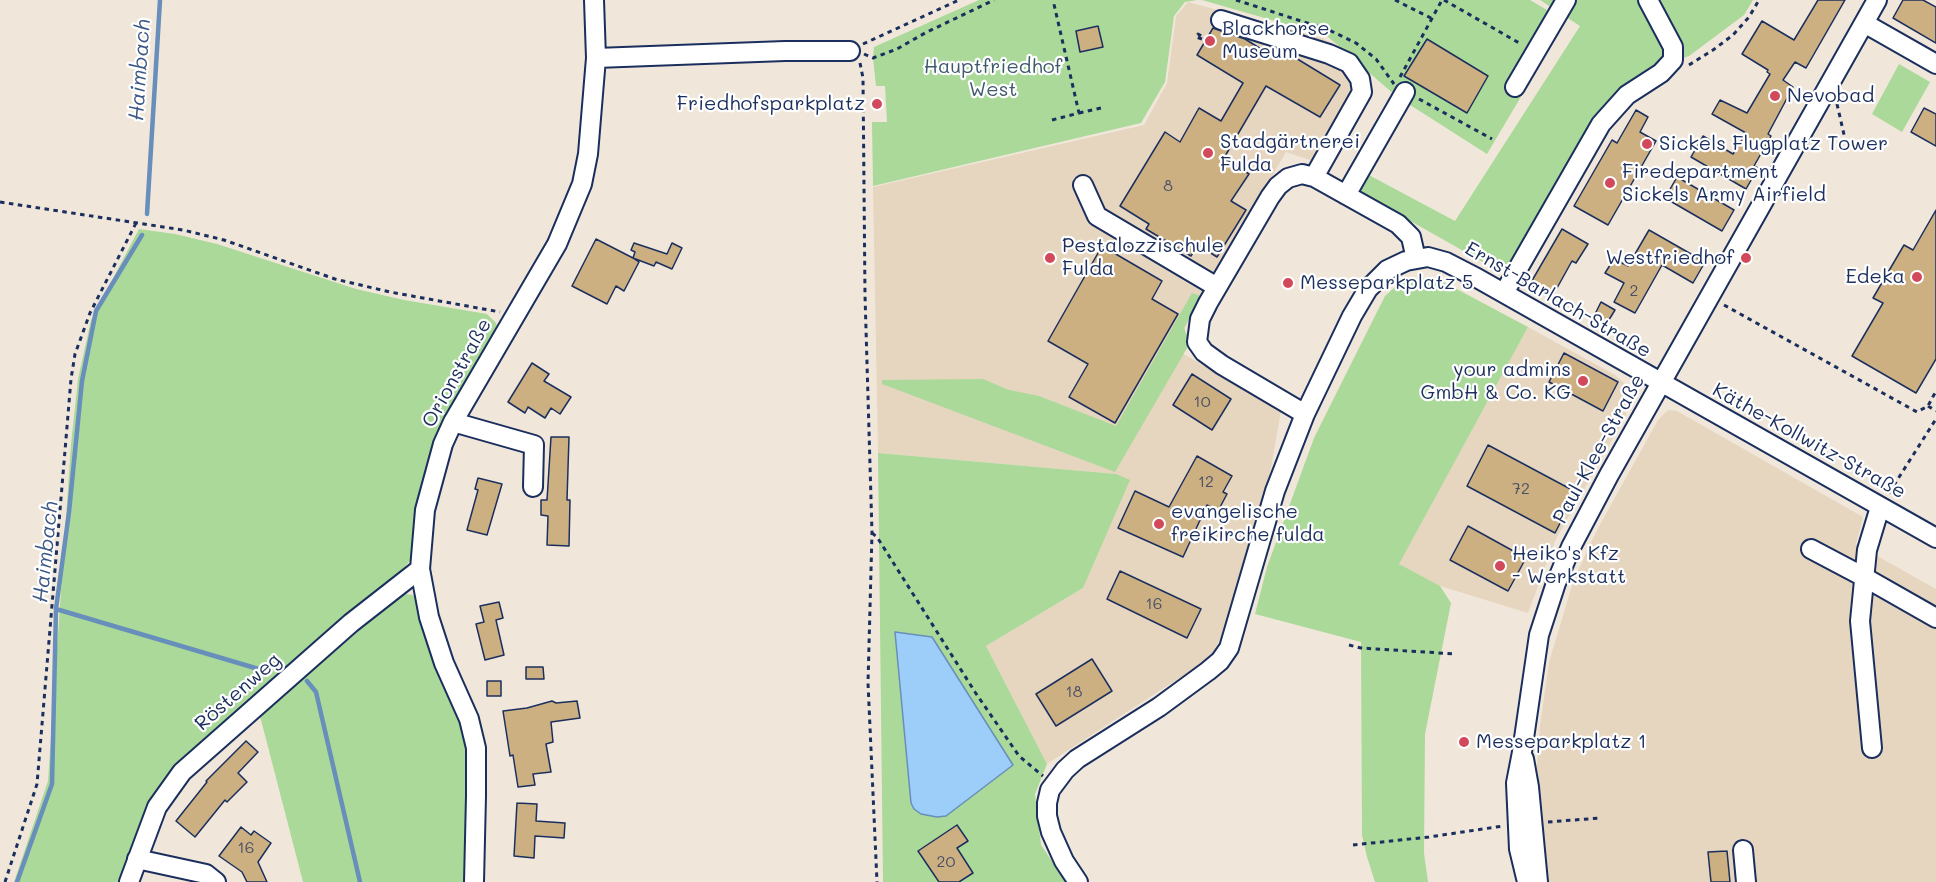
<!DOCTYPE html>
<html>
<head>
<meta charset="utf-8">
<style>
  body { margin:0 }
  canvas { display:block; background:#f0e7da }
</style>
</head>
<body>
<canvas width="1936" height="882"></canvas>
<script>
const ctx = document.querySelector('canvas').getContext('2d');
ctx.lineJoin = 'round';
function fill(path, color) { ctx.fillStyle = color; ctx.fill(path, 'evenodd'); }
const toPath = rows => new Path2D(rows.map(r => 'M' + r).join(''));
function stroke(path, color, width, dash) { ctx.strokeStyle = color; ctx.lineWidth = width; ctx.lineCap = dash ? 'butt' : 'round'; ctx.setLineDash(dash || []); ctx.stroke(path); }
function label(font, color, halo, rows, align = 'center') {
  ctx.font = font + ' Mali,sans-serif'; ctx.lineWidth = 4.5; ctx.setLineDash([]); ctx.textBaseline = 'middle'; ctx.strokeStyle = halo; ctx.fillStyle = color; for (const [text, x, y, turn = 0] of rows) {
    ctx.save(); ctx.translate(x, y); ctx.rotate((+turn || 0) * Math.PI / 180); ctx.textAlign = isNaN(turn) ? turn : align; if (halo) ctx.strokeText(text, 0, 0); ctx.fillText(text, 0, 0); ctx.restore();
  }
}
fill(toPath([
  [1188,2,1322,38,1365,63,1370,81,1325,165,1286,152,1185,328,1184,354,1281,411,1271,468,1234,612,1210,658,1047,764,986,646,1083,588,1116,474,878,453,873,187,1144,125,1167,83,1176,16],
  [1528,327,1615,375,1624,383,1629,398,1626,415,1555,541,1528,613,1440,586,1398,564],
  [1668,410,1677,411,1863,517,1856,544,1936,589,1936,882,1548,882,1541,847,1537,766,1540,726,1549,662,1574,579,1597,530,1658,420]
]), '#e6d6c0');
fill(toPath([
  [979,0,1197,0,1185,2,1174,16,1165,82,1141,123,873,186,872,122,887,122,885,86,876,86,873,58,874,47],
  [1202,0,1530,0,1554,14,1510,88,1522,95,1487,154,1396,96,1327,36],
  [1540,0,1753,0,1744,15,1689,56,1657,67,1612,98,1577,148,1504,274,1354,189,1365,173,1455,221,1580,26],
  [1899,64,1930,82,1902,132,1872,114],
  [139,229,175,234,217,244,356,289,404,300,487,314,496,323,498,329,473,375,414,556,401,571,185,759,153,797,122,882,14,882,48,781,71,444,78,379,91,320],
  [1405,278,1436,278,1528,327,1399,564,1440,586,1451,603,1425,734,1424,853,1428,882,1375,882,1367,857,1362,835,1361,642,1255,614,1267,567,1314,438,1385,296],
  [1192,293,1201,296,1184,328,1190,343,1115,472,882,384,882,380,983,379,1009,390,1039,396,1116,426],
  [878,453,1116,474,1130,480,1083,588,986,646,1047,764,1035,794,1041,845,1066,882,883,882],
  [405,594,413,595,419,603,426,631,469,747,467,882,303,882,260,716,390,604]
]), '#aad999');
const water = toPath([
  [895,632,932,637,1013,765,946,816,937,817,921,814,914,809,911,803,895,632]
]);
fill(water, '#9ccef9');
stroke(water, '#688ebb', 1.5);
stroke(toPath([
  [147,214,160,0],
  [56,609,262,670],
  [307,681,316,692,360,882],
  [17,882,52,784,56,609,69,512,82,381,96,311,142,235]
]), '#688ebb', 4.5);
const building = toPath([
  [1818,0,1845,0,1806,68,1795,62,1783,80,1793,87,1768,134,1771,136,1754,166,1758,168,1746,189,1691,157,1703,136,1733,154,1746,133,1712,114,1720,100,1747,113,1770,74,1767,72,1768,70,1742,54,1762,21,1794,40,1818,0],
  [1903,0,1923,0,1936,7,1936,43,1893,18,1903,0],
  [1098,26,1103,47,1080,52,1076,31,1098,26],
  [1213,28,1245,39,1277,59,1282,51,1286,52,1340,85,1320,117,1266,86,1224,158,1249,174,1231,201,1246,210,1217,257,1198,245,1191,256,1146,229,1149,224,1120,206,1165,132,1180,142,1199,108,1221,121,1243,83,1197,55,1213,28],
  [1427,39,1488,76,1467,113,1404,76,1427,39],
  [1924,108,1936,114,1936,146,1911,132,1924,108],
  [1636,110,1648,117,1640,132,1656,141,1608,225,1574,206,1612,140,1617,143,1636,110],
  [1677,177,1734,210,1722,231,1665,198,1677,177],
  [1936,210,1936,359,1916,393,1852,356,1883,303,1873,298,1904,245,1913,250,1936,210],
  [1562,229,1588,244,1576,263,1572,261,1552,297,1530,284,1562,229],
  [1649,230,1705,262,1693,283,1662,265,1635,313,1614,302,1624,283,1605,273,1614,259,1628,266,1649,230],
  [596,239,633,258,635,252,631,250,634,243,667,254,672,243,682,248,672,269,656,262,654,266,633,258,639,262,624,291,616,286,607,304,572,286,596,239],
  [1102,246,1162,281,1152,299,1178,314,1115,423,1069,397,1088,364,1048,341,1102,246],
  [1601,302,1615,310,1607,323,1594,316,1601,302],
  [1564,353,1618,382,1603,411,1549,382,1564,353],
  [532,363,549,374,544,381,571,397,560,414,551,408,545,418,528,407,525,413,508,402,532,363],
  [1192,374,1231,399,1212,430,1173,405,1192,374],
  [551,437,569,437,567,500,570,500,569,546,547,545,548,516,541,515,541,500,547,500,551,437],
  [1488,445,1576,492,1555,533,1467,486,1488,445],
  [1197,456,1232,476,1223,492,1227,494,1218,511,1207,505,1183,557,1118,528,1135,491,1169,507,1197,456],
  [478,478,502,484,487,535,467,530,478,490,475,489,478,478],
  [1468,526,1526,558,1508,591,1450,560,1468,526],
  [1120,571,1201,609,1187,638,1107,599,1120,571],
  [499,602,503,618,496,620,504,655,485,660,476,624,484,622,480,606,499,602],
  [1092,659,1112,691,1056,726,1036,694,1092,659],
  [526,667,543,667,544,679,526,679,526,667],
  [487,681,501,681,501,696,487,696,487,681],
  [552,701,556,703,577,701,580,718,551,722,553,742,546,744,551,772,533,774,535,785,518,787,513,755,510,756,503,711,527,708,552,701],
  [246,741,258,752,238,773,247,782,227,802,225,800,195,837,176,821,207,782,206,781,246,741],
  [517,803,537,804,536,821,565,823,564,838,535,836,534,858,514,856,517,803],
  [957,825,968,841,957,848,973,873,959,882,939,882,918,851,957,825],
  [241,827,251,835,254,831,271,843,258,862,267,882,247,882,242,872,219,856,241,827],
  [1727,851,1730,882,1711,882,1708,852,1727,851]
]);
fill(building, '#cdb082');
stroke(building, '#1b2f5e', 1.5);
const minor = toPath([
  [1221,20,1329,54,1349,63,1360,79,1362,92,1314,177],
  [1864,23,1936,64],
  [596,58,785,51,850,51],
  [1515,87,1566,0],
  [1083,185,1097,216,1217,287],
  [1346,195,1405,92],
  [1504,293,1601,124,1627,95,1661,73,1673,60,1673,47,1648,0],
  [1305,414,1222,365,1204,352,1197,342,1200,319,1208,303,1270,197,1278,186,1288,178,1302,174,1314,177,1398,224,1411,237,1416,259],
  [453,422,534,445,533,487],
  [1811,549,1864,577,1936,618],
  [1872,748,1860,621,1867,550,1880,507],
  [1524,759,1529,787,1538,882],
  [1743,850,1746,882],
  [137,859,206,874,216,882],
  [129,882,157,807,182,772,351,623,420,569],
  [474,882,476,796,476,748,469,719,444,663,429,617,420,569,425,510,443,444,453,422,557,244,582,184,588,154,596,58,594,0],
  [1078,882,1064,861,1051,832,1047,816,1047,803,1050,790,1065,770,1077,759,1159,707,1208,671,1220,661,1229,648,1275,491,1305,414,1352,316,1368,289,1387,270,1406,261,1428,257,1446,262,1477,278,1936,538],
  [1527,882,1519,849,1516,783,1522,752,1539,635,1556,583,1571,547,1609,475,1877,0]
]);
stroke(minor, '#1b2f5e', 22);
stroke(toPath([
  [1236,0,1329,30,1356,43,1376,59,1394,84],
  [1395,0,1431,18],
  [1444,0,1521,44],
  [1202,39,1196,37,1198,34,1206,39],
  [863,44,959,0],
  [864,54,873,58,897,49,925,33,994,0],
  [860,63,863,78,865,295,872,533,868,683,877,882],
  [1689,65,1713,50,1733,35,1749,17,1759,0],
  [1400,77,1442,0],
  [1419,99,1492,139],
  [1837,104,1845,139],
  [1079,113,1101,108],
  [1052,120,1079,113,1053,0],
  [0,202,183,230,224,240,335,279,390,292,500,312],
  [1724,305,1917,412,1928,406,1936,391],
  [1928,406,1936,411],
  [1889,493,1936,419],
  [872,533,877,537,975,692,1019,756,1043,776],
  [1349,645,1361,648,1456,654],
  [1548,822,1600,818],
  [1353,845,1429,837,1503,826],
  [5,882,37,784,71,379,75,354,90,313,136,223]
]), '#1b2f5e', 3, [4.5, 4.5]);
stroke(minor, '#fff', 18);
for (const [x, y, r, color] of [
  [1210,41,6,"#d1495b"],
  [1775,96,6,"#d1495b"],
  [877,104,6,"#d1495b"],
  [1647,144,6,"#d1495b"],
  [1208,153,6,"#d1495b"],
  [1610,183,6,"#d1495b"],
  [1050,258,6,"#d1495b"],
  [1746,258,6,"#d1495b"],
  [1917,277,6,"#d1495b"],
  [1288,283,6,"#d1495b"],
  [1583,381,6,"#d1495b"],
  [1159,524,6,"#d1495b"],
  [1500,566,6,"#d1495b"],
  [1464,742,6,"#d1495b"]
]) { const dot = new Path2D(); dot.arc(x, y, r, 0, 2 * Math.PI); ctx.fillStyle = color; ctx.fill(dot); stroke(dot, '#fff', 2); }
label('16px', '#484f67', null, [
  ["8",1168,186],
  ["2",1634,291],
  ["10",1202,402],
  ["12",1206,482],
  ["72",1521,489],
  ["16",1154,604],
  ["18",1074,692],
  ["16",246,848],
  ["20",946,862]
]);
label('20px', '#1b2f5e', '#fff', [
  ["Blackhorse",1222,29],
  ["Museum",1222,52],
  ["Nevobad",1787,96],
  ["Friedhofsparkplatz",865,104,"right"],
  ["Stadgärtnerei",1220,142],
  ["Fulda",1220,165],
  ["Sickels Flugplatz Tower",1659,144],
  ["Firedepartment",1622,172],
  ["Sickels Army Airfield",1622,195],
  ["Pestalozzischule",1062,246],
  ["Fulda",1062,269],
  ["Westfriedhof",1734,258,"right"],
  ["Edeka",1905,277,"right"],
  ["Messeparkplatz 5",1300,283],
  ["your admins",1571,370,"right"],
  ["GmbH & Co. KG",1571,393,"right"],
  ["evangelische",1171,512],
  ["freikirche fulda",1171,535],
  ["Heiko's Kfz",1512,554],
  ["- Werkstatt",1512,577],
  ["Messeparkplatz 1",1476,742]
], 'left');
label('20px', '#3f5a6d', '#fff', [
  ["Hauptfriedhof",993,67],
  ["West",993,90]
]);
label('20px', '#1b2f5e', '#fff', [
  ["Ernst-Barlach-Straße",1558,300,30],
  ["Orionstraße",457,373,-61],
  ["Käthe-Kollwitz-Straße",1809,441,29],
  ["Paul-Klee-Straße",1599,449,-61],
  ["Röstenweg",238,692,-41]
]);
label('italic 21px', '#3b5785', '#fff', [
  ["Haimbach",140,70,-86],
  ["Haimbach",46,552,-84]
]);
</script>
</body>
</html>
